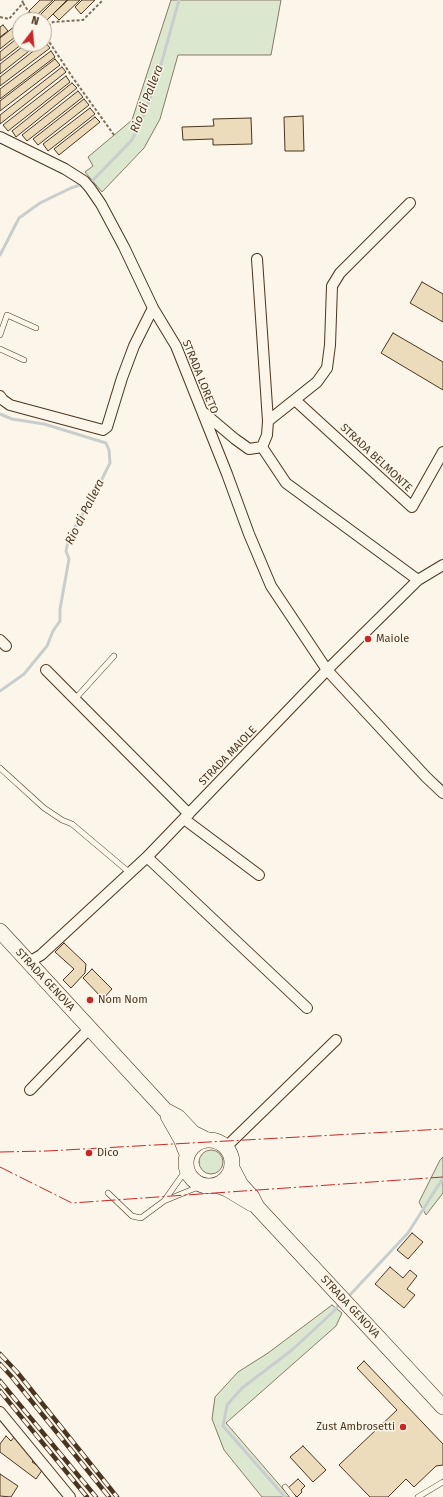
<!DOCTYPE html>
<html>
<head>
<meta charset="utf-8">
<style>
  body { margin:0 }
  #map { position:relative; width:443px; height:1497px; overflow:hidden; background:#fbf6e9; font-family:"Fira Sans",sans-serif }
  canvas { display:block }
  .north { position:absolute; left:12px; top:12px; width:40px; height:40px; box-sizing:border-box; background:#fbf6e9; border:1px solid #b4a999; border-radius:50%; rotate:16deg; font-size:11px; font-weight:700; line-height:16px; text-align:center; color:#4a3520 }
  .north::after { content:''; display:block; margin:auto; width:14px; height:18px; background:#c62828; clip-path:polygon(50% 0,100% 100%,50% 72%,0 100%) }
</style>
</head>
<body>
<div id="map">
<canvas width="443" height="1497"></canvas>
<div class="north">N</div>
</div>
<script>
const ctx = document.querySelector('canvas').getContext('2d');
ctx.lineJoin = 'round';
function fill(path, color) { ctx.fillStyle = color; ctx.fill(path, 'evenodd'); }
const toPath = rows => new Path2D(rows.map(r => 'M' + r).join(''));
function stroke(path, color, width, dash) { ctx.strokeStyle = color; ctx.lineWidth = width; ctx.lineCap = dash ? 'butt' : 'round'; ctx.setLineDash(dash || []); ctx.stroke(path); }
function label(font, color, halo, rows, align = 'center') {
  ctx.font = font + ' "Fira Sans",sans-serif'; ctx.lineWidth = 3; ctx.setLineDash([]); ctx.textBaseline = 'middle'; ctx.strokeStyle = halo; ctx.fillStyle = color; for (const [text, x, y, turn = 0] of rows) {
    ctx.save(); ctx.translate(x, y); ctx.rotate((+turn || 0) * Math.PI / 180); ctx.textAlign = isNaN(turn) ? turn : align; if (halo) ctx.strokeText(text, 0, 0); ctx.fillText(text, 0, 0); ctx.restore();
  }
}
const green = toPath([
  [171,0,281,0,271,55,178,55,160,119,144,148,102,192,85,172,93,166,88,157,132,120,171,0],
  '199 1162a12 12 0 1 1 24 0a12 12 0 1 1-24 0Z',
  [443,1157,443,1193,426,1215,419,1202,440,1160,443,1157],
  [332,1305,342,1313,336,1326,226,1423,290,1497,262,1497,224,1450,212,1419,215,1397,238,1372,268,1353,332,1305]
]);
fill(green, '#dce7d0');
stroke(green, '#887966', 1);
stroke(toPath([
  [0,255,19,218,40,203,71,188,92,181,131,141,139,127,155,86,179,0],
  [0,414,12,419,44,424,106,443,109,450,110,463,95,493,69,537,66,551,69,559,60,609,60,621,53,631,47,646,24,674,0,691],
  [347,1298,408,1233,443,1178],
  [285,1497,223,1426,227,1405,242,1388,292,1350,333,1312,338,1306]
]), '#c9cecd', 3);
const building = toPath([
  [40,0,53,0,35,17,29,11,40,0],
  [55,0,67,0,46,21,40,15,55,0],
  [68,0,80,0,59,20,53,14,68,0],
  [82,0,95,0,81,14,75,7,82,0],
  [20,22,20,33,0,49,0,38,20,22],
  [3,25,8,31,0,37,0,27,3,25],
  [20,36,20,44,22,44,0,61,0,52,20,36],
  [45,42,50,48,0,86,0,77,45,42],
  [26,44,38,44,0,74,0,64,26,44],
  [51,51,55,57,0,99,0,89,51,51],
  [55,59,60,65,0,111,0,101,55,59],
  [62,67,66,72,0,124,0,115,62,67],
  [66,76,70,82,8,131,3,125,66,76],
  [72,83,77,88,16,137,12,131,72,83],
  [78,91,83,97,27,141,22,135,78,91],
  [84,99,89,105,38,145,33,139,84,99],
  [90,108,95,114,48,151,43,144,90,108],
  [303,116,304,151,285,151,284,117,303,116],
  [95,117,100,122,59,155,54,149,95,117],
  [251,118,252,144,213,145,213,139,183,140,182,127,214,126,213,119,251,118],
  [422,282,443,294,443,322,410,303,422,282],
  [393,333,443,362,443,390,381,353,393,333],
  [64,943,86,964,85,973,71,988,63,980,74,969,55,952,64,943],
  [92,969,112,989,103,999,83,978,92,969],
  [412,1233,423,1242,408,1259,397,1250,412,1233],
  [390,1267,403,1278,410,1270,417,1276,407,1289,415,1295,404,1308,375,1284,390,1267],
  [364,1361,443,1444,443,1465,436,1466,414,1487,406,1479,388,1497,370,1497,339,1465,397,1410,357,1368,364,1361],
  [6,1436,11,1441,15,1436,35,1459,32,1462,43,1469,36,1479,0,1452,0,1444,6,1436],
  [303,1446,326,1470,313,1482,290,1457,303,1446],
  [0,1474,18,1486,11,1497,0,1496,0,1474],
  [298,1479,305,1486,301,1490,302,1492,297,1497,288,1488,298,1479]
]);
fill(building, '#ecdcbc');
stroke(building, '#4a3520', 1);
const lane = toPath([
  [0,335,7,315,36,328],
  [0,349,24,360],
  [75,699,114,656],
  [0,768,44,808,62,820,72,824,130,873],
  [108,1193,132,1216,141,1218,164,1201,203,1185],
  [164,1201,186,1170],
  [285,1487,293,1497],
  [418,1497,443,1482]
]);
const street = toPath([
  [0,137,65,169,84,181,90,188,101,204,124,247,153,308,176,346,227,474,249,534,271,586,327,670,426,777,443,793],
  [257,259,268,421,267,435,262,447],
  [0,396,3,400,10,405,103,430,107,427,122,378,134,346,153,308],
  [295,400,412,507,443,452],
  [203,412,235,439,249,449,262,447,286,483,418,580],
  [268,421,317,382,327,368,330,345,332,286,340,273,410,203],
  [0,640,6,646],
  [46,670,189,814],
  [184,819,259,875],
  [147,857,307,1008],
  [29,962,41,955,147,857,327,670,418,580,443,565],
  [30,1090,90,1028],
  [226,1147,336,1040],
  [0,1412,70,1497]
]);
const primary = toPath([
  [0,931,165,1110,178,1117,193,1133,205,1139],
  [168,1116,181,1139,187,1154],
  '186 1163a23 23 0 1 1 46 0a23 23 0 1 1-46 0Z',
  [232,1168,241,1185,252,1197,257,1207,443,1407],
  [216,1185,227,1189,252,1204]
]);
stroke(lane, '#4a3520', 6);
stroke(street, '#4a3520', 12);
stroke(primary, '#4a3520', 16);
stroke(toPath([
  [23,3,34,20],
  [0,17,9,19,23,3,22,0],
  [44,29,53,22,83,20,103,0],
  [44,34,73,78,114,135]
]), '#7f6f5c', 2, [3, 2]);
stroke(lane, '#fbf6e9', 5);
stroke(street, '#fbf6e9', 10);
stroke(primary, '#fbf6e9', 15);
const rail = toPath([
  [0,1354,17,1372,117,1497],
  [0,1364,12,1377,109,1497],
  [0,1381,96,1497],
  [0,1391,87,1497]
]);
stroke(rail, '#4a3520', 4.5);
stroke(rail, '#fbf6e9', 3, [9]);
stroke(toPath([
  [0,1152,47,1151,443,1129],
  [0,1167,72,1203,443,1177]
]), '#c62828', 1, [14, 3, 2, 3]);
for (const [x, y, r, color] of [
  [368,639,4,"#c62828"],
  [90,1000,4,"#c62828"],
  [89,1153,4,"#c62828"],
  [403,1427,4,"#c62828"]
]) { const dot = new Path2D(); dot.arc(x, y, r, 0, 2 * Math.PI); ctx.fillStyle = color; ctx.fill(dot); stroke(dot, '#fbf6e9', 1.5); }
label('11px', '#4a3520', '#fbf6e9', [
  ["STRADA LORETO",200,377,68],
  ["STRADA BELMONTE",376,458,43],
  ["STRADA MAIOLE",228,756,-46],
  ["STRADA GENOVA",45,980,47],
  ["STRADA GENOVA",350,1307,47]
]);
label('11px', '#4a3520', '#fbf6e9', [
  ["Maiole",376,639],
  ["Nom Nom",98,1000],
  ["Dico",97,1153],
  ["Zust Ambrosetti",395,1427,"right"]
], 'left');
label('italic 12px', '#4a3520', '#fbf6e9', [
  ["Rio di Pallera",147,99,-69],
  ["Rio di Pallera",85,512,-63]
]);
</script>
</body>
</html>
